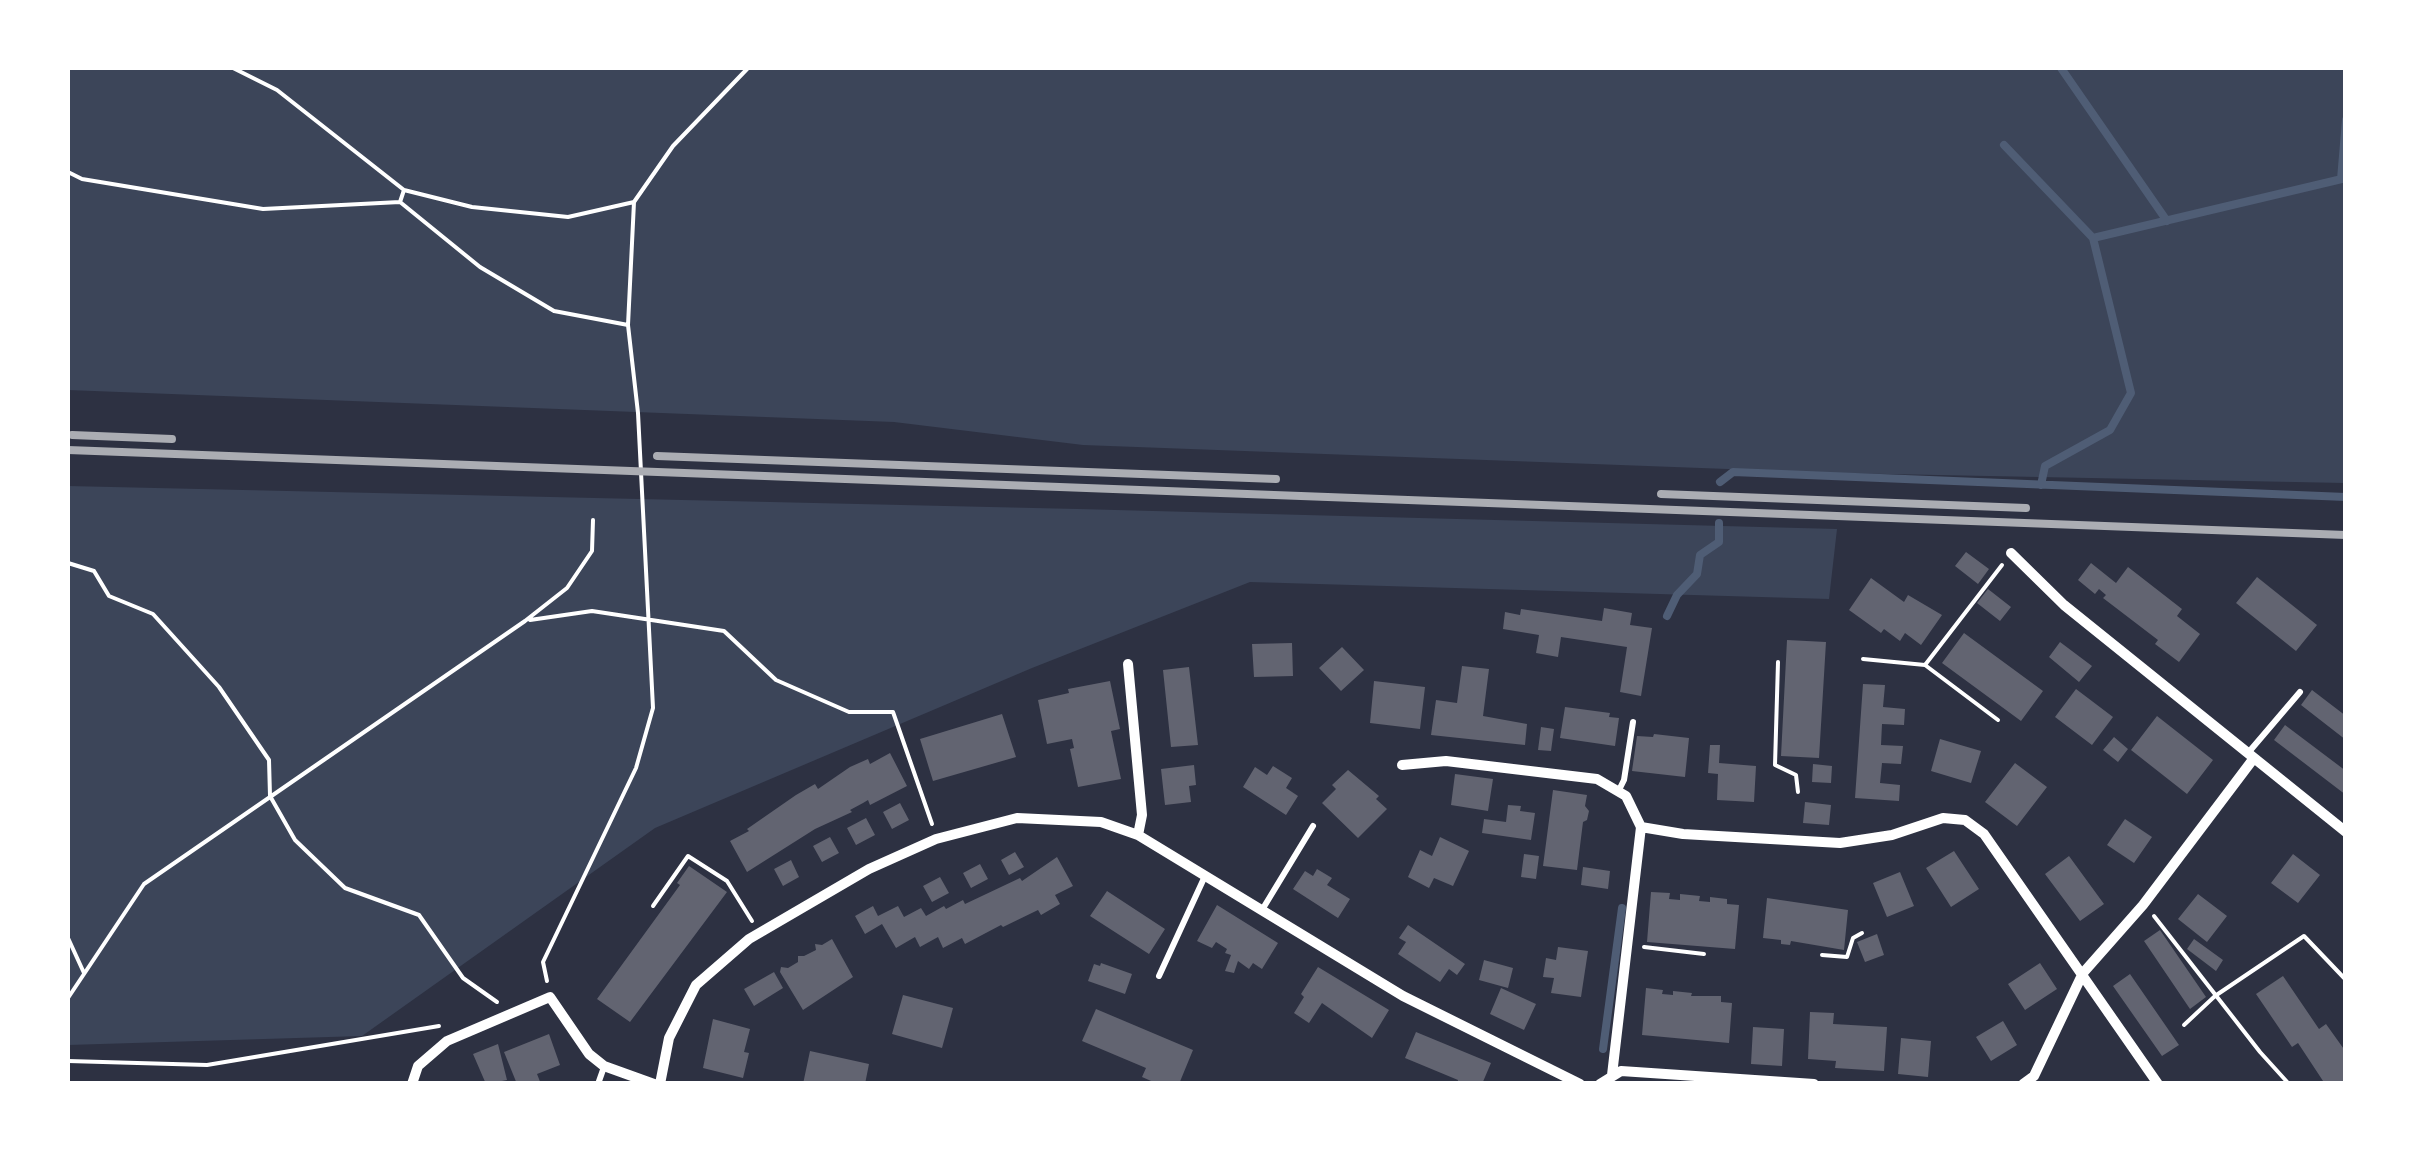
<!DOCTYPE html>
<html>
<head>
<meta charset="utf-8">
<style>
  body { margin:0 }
  #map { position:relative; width:2413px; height:1151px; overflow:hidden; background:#2d3142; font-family:"Alegreya Sans",sans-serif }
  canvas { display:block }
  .frame { position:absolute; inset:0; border:70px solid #fff; pointer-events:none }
</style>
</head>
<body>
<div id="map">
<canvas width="2413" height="1151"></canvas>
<div class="frame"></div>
</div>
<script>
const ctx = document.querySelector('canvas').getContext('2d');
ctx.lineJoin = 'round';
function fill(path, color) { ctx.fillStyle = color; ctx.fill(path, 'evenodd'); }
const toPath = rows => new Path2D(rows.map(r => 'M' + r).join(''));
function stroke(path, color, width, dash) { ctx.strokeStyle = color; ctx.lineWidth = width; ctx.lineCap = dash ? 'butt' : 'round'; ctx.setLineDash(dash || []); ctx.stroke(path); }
fill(toPath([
  [68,68,2345,68,2345,483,1835,473,1083,445,894,422,68,390],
  [68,486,1078,509,1837,529,1829,599,1250,582,1032,668,655,828,362,1036,68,1045]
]), '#3c4559');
stroke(toPath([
  [2061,68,2167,221],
  [2004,145,2093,238],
  [2341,179,2346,120],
  [1720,482,1733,472,2346,497],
  [2041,485,2045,466,2110,430,2131,393,2093,238,2346,178],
  [1667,616,1677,595,1697,574,1700,555,1719,542,1719,523],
  [1603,1049,1622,908]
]), '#4f5d75', 8);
fill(toPath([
  [1966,552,1989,569,1978,584,1955,566],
  [2091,563,2116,583,2128,567,2182,609,2177,616,2200,634,2179,662,2155,644,2158,640,2103,598,2106,595,2099,589,2095,594,2078,580],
  [2257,577,2317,625,2296,651,2236,603],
  [1871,578,1904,602,1908,595,1942,615,1921,645,1905,633,1900,641,1884,629,1881,633,1849,610],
  [1988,589,2011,607,2000,621,1977,603],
  [1604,608,1632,613,1630,625,1652,628,1641,696,1620,692,1627,647,1561,637,1558,657,1536,653,1539,635,1503,629,1505,612,1520,615,1521,609,1602,621],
  [1964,633,2043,691,2021,721,1942,663],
  [1787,640,1826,642,1819,758,1781,756],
  [2060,642,2092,666,2079,682,2049,657],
  [1292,643,1293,676,1254,677,1252,644],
  [1342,647,1364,670,1341,691,1319,668],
  [1462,666,1489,669,1483,716,1527,724,1525,745,1431,735,1436,700,1457,703],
  [1189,667,1198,745,1171,747,1163,670],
  [1110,681,1120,729,1111,731,1121,779,1078,787,1070,749,1074,748,1072,739,1047,744,1038,700,1069,693,1068,689],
  [1374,681,1425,687,1420,729,1370,723],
  [1863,684,1885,685,1883,707,1905,709,1904,725,1882,724,1881,745,1903,746,1901,764,1882,763,1880,783,1900,785,1899,801,1855,798],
  [2076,689,2113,717,2092,745,2055,717],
  [2312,690,2346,716,2346,740,2301,705],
  [1565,707,1610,713,1609,717,1619,718,1615,746,1560,738],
  [1002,714,1016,757,933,781,920,739],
  [2157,716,2213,760,2187,794,2131,750],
  [2285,725,2346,771,2346,795,2274,740],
  [1541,727,1554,729,1551,751,1538,750],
  [1654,734,1689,738,1685,777,1632,771,1637,736,1653,737],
  [2114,737,2128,749,2118,762,2103,750],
  [1940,739,1981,751,1971,783,1931,771],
  [1710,745,1720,745,1719,763,1756,766,1754,802,1717,800,1718,774,1708,773],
  [890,753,907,786,870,805,868,800,863,803,850,810,852,812,815,829,747,872,730,841,749,831,747,829,796,795,815,784,818,789,850,767,868,759,870,764],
  [2015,763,2047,787,2017,826,1985,802],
  [1813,764,1832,766,1831,783,1812,782],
  [1194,765,1196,785,1189,786,1191,802,1165,805,1161,769],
  [1273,766,1292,778,1286,788,1298,796,1286,815,1243,787,1255,767,1267,775],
  [1348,770,1379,796,1376,799,1387,809,1358,838,1322,803,1336,789,1332,785],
  [1455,774,1493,779,1488,811,1451,805],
  [1553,790,1587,795,1585,806,1589,811,1587,820,1583,822,1577,870,1543,866],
  [1805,802,1831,805,1829,825,1803,823],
  [900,803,909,820,892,829,883,812],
  [1508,805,1521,806,1520,811,1535,813,1531,840,1482,833,1484,819,1506,822],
  [866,818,875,835,856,845,847,828],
  [2125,819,2152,837,2134,863,2107,845],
  [830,837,839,853,822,862,813,846],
  [1440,837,1469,851,1453,886,1434,878,1429,888,1408,877,1420,850,1432,856],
  [1954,851,1979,889,1951,907,1926,868],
  [1015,852,1024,867,1009,875,1001,860],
  [1524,854,1539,856,1536,879,1521,877],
  [2293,854,2320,875,2298,903,2271,883],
  [2069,856,2104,904,2080,921,2045,874],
  [1057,857,1073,886,1055,895,1060,904,1041,915,1038,910,1003,927,1001,925,965,944,962,938,943,948,938,937,920,947,915,937,896,948,882,924,865,934,855,916,873,906,878,916,898,906,904,917,921,908,926,916,944,906,946,909,963,900,965,904,1020,878,1022,881],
  [791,860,799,877,783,886,774,869],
  [980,864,988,879,971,888,963,873],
  [689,866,727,892,630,1022,597,999,680,885,677,883],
  [1583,867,1610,871,1608,889,1581,885],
  [1317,869,1332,878,1327,885,1350,899,1338,918,1293,889,1305,871,1313,876],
  [1900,872,1914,906,1887,917,1873,883],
  [940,877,949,893,932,902,923,886],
  [1107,891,1165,929,1149,954,1090,916],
  [1651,892,1670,893,1669,899,1680,900,1680,894,1700,896,1699,901,1710,902,1710,897,1727,899,1727,904,1739,905,1735,949,1647,942],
  [2198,894,2227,916,2207,942,2178,919],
  [1767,898,1848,910,1844,950,1791,941,1790,945,1781,944,1781,940,1763,938],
  [1217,905,1278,943,1262,969,1253,963,1249,969,1238,961,1234,973,1225,971,1231,955,1225,953,1227,949,1216,942,1212,948,1197,941],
  [1408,925,1465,964,1457,975,1449,969,1440,982,1398,954,1406,942,1399,938],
  [2160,930,2206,997,2190,1009,2144,941],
  [1877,934,1884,955,1865,962,1857,942],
  [832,939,853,977,803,1010,780,972,781,967,788,968,798,962,798,956,804,956,816,950,815,944,822,945],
  [2194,939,2223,960,2216,971,2187,949],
  [1558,947,1588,951,1581,997,1551,993,1554,978,1543,977,1546,958,1556,960],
  [1484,960,1513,968,1508,988,1479,980],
  [1101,963,1132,974,1125,994,1088,981,1094,964,1100,966],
  [2040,963,2057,989,2025,1010,2008,984],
  [1318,967,1389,1010,1372,1038,1322,1003,1309,1023,1294,1013,1304,997,1301,994],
  [774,972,783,988,754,1006,744,989],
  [2130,974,2179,1045,2162,1056,2113,986],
  [2283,976,2319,1029,2326,1024,2346,1052,2346,1084,2325,1084,2298,1043,2292,1047,2256,994],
  [1501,988,1536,1004,1524,1030,1490,1014],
  [1646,988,1663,990,1662,994,1673,995,1673,991,1692,993,1691,996,1721,996,1721,1002,1732,1003,1729,1043,1642,1035],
  [903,995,953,1008,942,1048,892,1034],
  [1096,1009,1193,1050,1179,1084,1158,1084,1142,1077,1146,1068,1082,1041],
  [1810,1012,1834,1013,1833,1024,1887,1027,1884,1071,1835,1068,1836,1061,1808,1059],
  [713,1019,750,1029,744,1052,749,1053,743,1078,703,1068],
  [2003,1021,2017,1045,1991,1061,1976,1037],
  [1753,1027,1784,1029,1782,1066,1751,1064],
  [1416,1032,1491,1063,1482,1084,1457,1084,1458,1080,1405,1058],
  [549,1034,560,1065,537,1074,541,1084,517,1084,504,1052],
  [1901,1038,1931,1041,1928,1077,1898,1074],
  [498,1044,507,1080,486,1084,473,1054],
  [810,1051,869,1064,865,1084,803,1084]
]), '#626471');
stroke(toPath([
  [233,68,277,90,404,190,472,207,568,217,634,202],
  [68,172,82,179,263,209,400,202],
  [404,190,400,202,480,267,554,311,628,325],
  [68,563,94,571,109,596,153,614,219,687,269,760,270,796,295,840,345,888,419,915,463,978,497,1002],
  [530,620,592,611,724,631,776,680,849,712,893,712,932,824],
  [1863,659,1925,665,2002,565],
  [1778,662,1775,765,1796,775,1798,792],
  [1925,665,1998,720],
  [653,906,688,856,727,881,752,921],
  [2154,916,2260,1052,2289,1084],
  [68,938,84,973],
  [1644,947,1704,954],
  [1822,955,1847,957,1853,938,1862,933],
  [547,981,543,962,636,768,653,708,638,413,628,325,634,202,673,146,748,68],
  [68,998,144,884,525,621,567,588,592,551,593,520],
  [2184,1025,2215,996,2304,936,2346,980],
  [68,1061,207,1065,439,1026]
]), '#fff', 4);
stroke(toPath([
  [2248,753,2300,692],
  [1618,792,1624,780,1633,722],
  [1262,910,1313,826],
  [1159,976,1205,876],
  [598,1084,604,1067]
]), '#fff', 6);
stroke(toPath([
  [2011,553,2064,605,2346,832],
  [1128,664,1142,815,1138,835],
  [1402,765,1446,761,1597,779,1626,796,1641,827,1612,1075],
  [1641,827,1683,834,1840,843,1892,835,1943,818,1965,820,1984,834,2158,1084],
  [412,1084,418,1066,447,1041,550,997,589,1054,604,1066,654,1084],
  [660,1084,669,1038,696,985,749,939,869,869,936,839,1017,818,1101,822,1138,835,1403,996,1580,1084],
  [1600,1084,1621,1071,1814,1084],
  [2023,1084,2034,1076,2083,973,2143,905,2254,758]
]), '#fff', 10);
stroke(toPath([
  [72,435,172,439],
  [68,450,2346,535],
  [657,456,1276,479],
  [1661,494,2026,508]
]), '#abadb3', 8);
</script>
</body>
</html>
